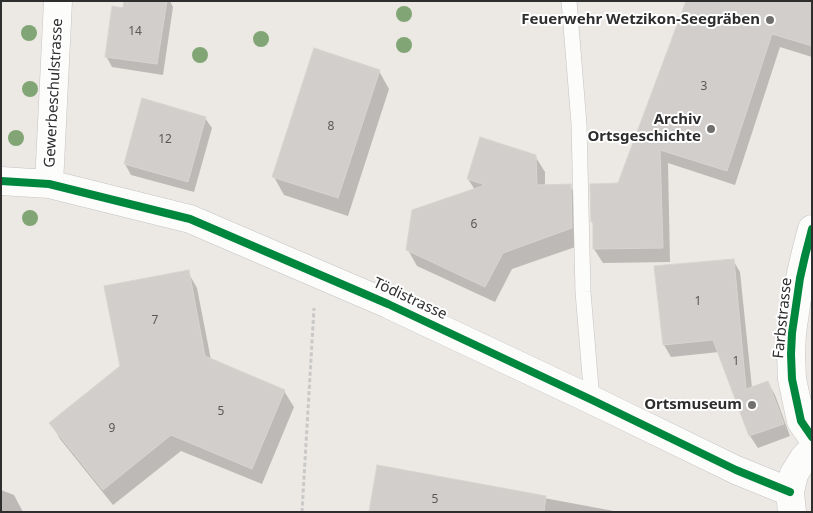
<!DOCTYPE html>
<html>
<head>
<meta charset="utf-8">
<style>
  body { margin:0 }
  #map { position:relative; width:813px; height:513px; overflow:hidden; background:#ece8e4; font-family:"Noto Sans",sans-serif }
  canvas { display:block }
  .frame { position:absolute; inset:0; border:2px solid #2e2e2e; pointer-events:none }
</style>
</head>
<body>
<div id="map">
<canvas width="813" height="513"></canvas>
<div class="frame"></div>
</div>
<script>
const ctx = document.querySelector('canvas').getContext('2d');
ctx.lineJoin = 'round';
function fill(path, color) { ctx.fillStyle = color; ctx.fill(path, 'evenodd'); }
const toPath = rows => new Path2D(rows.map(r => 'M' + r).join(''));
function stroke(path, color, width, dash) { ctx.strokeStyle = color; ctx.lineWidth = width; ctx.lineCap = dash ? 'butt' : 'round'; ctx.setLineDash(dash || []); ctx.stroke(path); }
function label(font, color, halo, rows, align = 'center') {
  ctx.font = font + ' "Noto Sans",sans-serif'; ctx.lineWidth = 4; ctx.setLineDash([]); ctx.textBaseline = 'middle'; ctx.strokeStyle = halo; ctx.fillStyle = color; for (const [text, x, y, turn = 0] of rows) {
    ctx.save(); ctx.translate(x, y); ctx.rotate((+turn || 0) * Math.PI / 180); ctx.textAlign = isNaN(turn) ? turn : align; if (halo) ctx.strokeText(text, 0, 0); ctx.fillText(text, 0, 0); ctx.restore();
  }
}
fill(toPath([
  [125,1,170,1,173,7,163,75,112,67,106,56],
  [687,1,812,1,812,57,780,47,735,185,668,163,670,262,603,263,594,249,594,225,592,222,619,185],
  [379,71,389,89,348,216,284,195,274,177],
  [205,118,212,128,194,192,131,175,125,164],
  [535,156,545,172,545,186,570,186,580,202,581,245,512,269,495,302,417,266,408,250,475,190,468,179],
  [733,260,740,272,752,388,768,382,775,395,790,436,758,448,750,436,719,352,671,357,664,345],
  [188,272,197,288,211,360,284,391,294,407,262,484,181,451,113,505,60,439,51,423,121,366],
  [378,467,619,512,370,512],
  [1,490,14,495,23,512,1,512]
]), '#0003');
const building = toPath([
  [124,1,167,1,157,64,105,57,112,6,123,8,124,1],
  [686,1,812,1,812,46,772,34,727,171,660,150,663,248,593,249,593,221,591,222,590,184,618,183,686,1],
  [314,48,380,70,338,198,272,177,314,48],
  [142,98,206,117,188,182,124,164,142,98],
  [480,137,536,155,537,185,571,184,572,228,503,253,485,287,406,250,412,210,485,185,467,179,480,137],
  [734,259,746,389,768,381,784,424,749,436,713,340,663,345,654,266,734,259],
  [189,270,205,356,285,390,252,469,171,435,103,490,49,423,120,366,104,286,189,270],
  [377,465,546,496,544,512,369,512,377,465]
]);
fill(building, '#d1cecb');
stroke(building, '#d7d4d0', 1);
const lane = toPath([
  [569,1,579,124,583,292,592,400]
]);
const street = toPath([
  [1,181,49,184,190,219,388,304,592,400,736,470,790,492],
  [49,184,58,1],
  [812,229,805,256,800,278,792,333,791,354,792,379,801,421,812,437]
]);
const secondary = toPath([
  [792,512,790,492,794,474,804,458,812,450]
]);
stroke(lane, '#c5c4c5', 16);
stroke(street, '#c5c4c5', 29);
stroke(secondary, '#c5c4c5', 29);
stroke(toPath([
  [302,512,314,308]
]), '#c9c9c8', 3, [4, 2.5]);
stroke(lane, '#fcfcfb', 15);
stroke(street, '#fcfcfb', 28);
stroke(secondary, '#fcfcfb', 28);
stroke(toPath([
  [1,181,49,184,190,219,388,304,592,400,736,470,790,492],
  [812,229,805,256,800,278,792,333,791,354,792,379,801,421,812,437]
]), '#00873e', 8);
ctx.fillStyle = '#82a575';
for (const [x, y] of [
  [404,14],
  [29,33],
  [261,39],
  [404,45],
  [200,55],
  [30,89],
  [16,138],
  [30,218]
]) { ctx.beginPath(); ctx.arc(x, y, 8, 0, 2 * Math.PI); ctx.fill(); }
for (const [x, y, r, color] of [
  [770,20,5,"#706f6e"],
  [711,129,5,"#706f6e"],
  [752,405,5,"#706f6e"]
]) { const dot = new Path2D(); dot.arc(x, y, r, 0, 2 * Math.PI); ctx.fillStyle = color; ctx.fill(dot); stroke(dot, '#fff', 2); }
label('12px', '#585857', null, [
  ["14",135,32],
  ["3",704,87],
  ["8",331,127],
  ["12",165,140],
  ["6",474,225],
  ["1",698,302],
  ["7",155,321],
  ["1",736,362],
  ["5",221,412],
  ["9",112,429],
  ["5",435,500]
]);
label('bold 15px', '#2e2e2e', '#fff', [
  ["Feuerwehr Wetzikon-Seegräben",760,20],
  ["Archiv",701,120],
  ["Ortsgeschichte",701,137],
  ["Ortsmuseum",742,405]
], 'right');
label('15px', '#2e2e2e', '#fff', [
  ["Gewerbeschulstrasse",54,93,-87],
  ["Tödistrasse",410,299,25],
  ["Farbstrasse",783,318,-84]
]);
</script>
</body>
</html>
